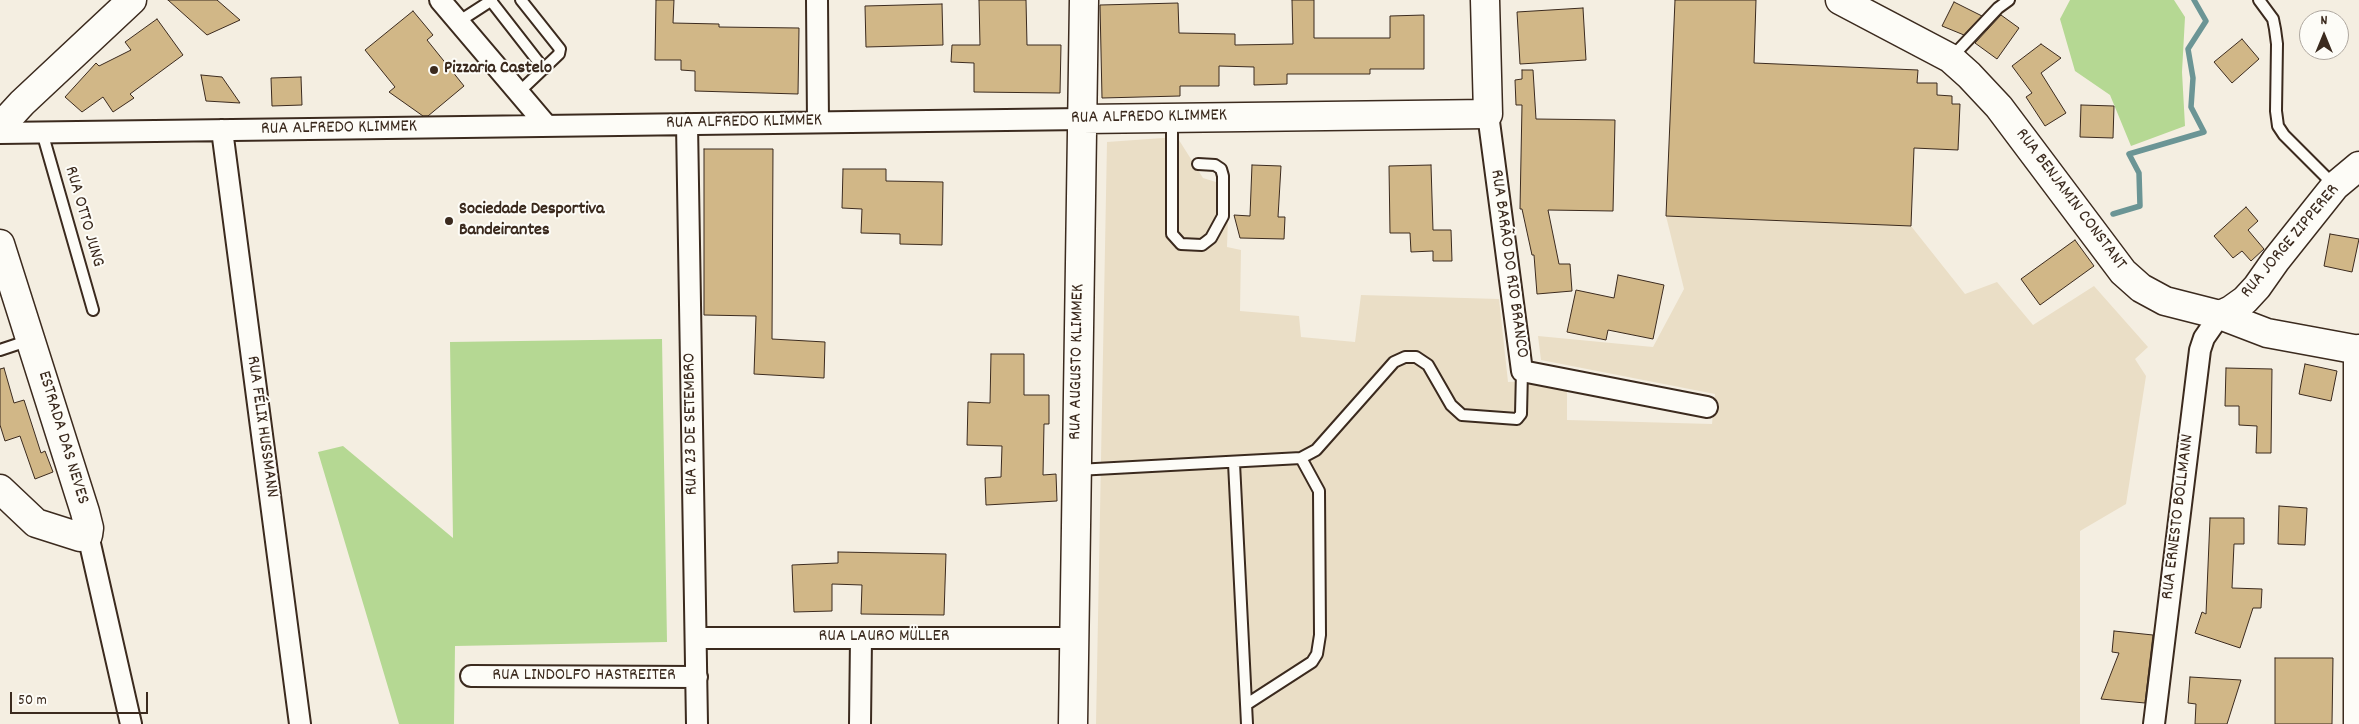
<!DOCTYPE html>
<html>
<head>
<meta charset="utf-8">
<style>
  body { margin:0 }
  #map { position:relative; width:2359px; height:724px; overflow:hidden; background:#f4eee1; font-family:Dekko,sans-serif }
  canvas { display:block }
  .north { position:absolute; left:2299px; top:10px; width:50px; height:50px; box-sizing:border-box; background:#fdfcf7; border:1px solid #afa8a0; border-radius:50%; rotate:0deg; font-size:14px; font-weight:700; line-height:20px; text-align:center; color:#3b2a1e }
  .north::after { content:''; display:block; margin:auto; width:18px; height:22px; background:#3b2a1e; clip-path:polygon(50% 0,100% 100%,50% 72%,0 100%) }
  .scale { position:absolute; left:10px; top:692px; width:138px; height:22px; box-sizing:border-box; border:2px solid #3b2a1e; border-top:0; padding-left:6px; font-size:15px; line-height:18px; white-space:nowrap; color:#3b2a1e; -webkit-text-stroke:4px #fdfcf7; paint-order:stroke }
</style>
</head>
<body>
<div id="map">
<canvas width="2359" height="724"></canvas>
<div class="north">N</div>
<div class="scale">50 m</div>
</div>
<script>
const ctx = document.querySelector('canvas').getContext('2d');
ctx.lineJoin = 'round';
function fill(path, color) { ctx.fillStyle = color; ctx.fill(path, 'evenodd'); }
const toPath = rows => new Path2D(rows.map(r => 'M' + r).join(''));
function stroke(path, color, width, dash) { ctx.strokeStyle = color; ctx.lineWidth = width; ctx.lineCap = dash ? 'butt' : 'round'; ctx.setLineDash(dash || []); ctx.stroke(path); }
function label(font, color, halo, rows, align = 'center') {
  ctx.font = font + ' Dekko,sans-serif'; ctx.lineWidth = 4; ctx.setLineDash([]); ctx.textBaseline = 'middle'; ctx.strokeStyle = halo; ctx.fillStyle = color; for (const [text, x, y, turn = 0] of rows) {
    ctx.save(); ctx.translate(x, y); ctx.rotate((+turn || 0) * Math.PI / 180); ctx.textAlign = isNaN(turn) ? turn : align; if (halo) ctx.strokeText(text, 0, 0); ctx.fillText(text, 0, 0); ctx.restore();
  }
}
fill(toPath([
  [1177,137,1203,178,1229,186,1227,247,1241,250,1240,311,1299,316,1301,337,1355,342,1361,295,1499,299,1508,382,1567,379,1567,420,1712,424,1715,394,1541,360,1538,336,1653,347,1684,289,1666,216,1911,226,1965,294,1997,282,2033,325,2094,286,2148,347,2135,359,2146,376,2126,504,2080,531,2080,724,1096,724,1107,142]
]), '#eadec6');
fill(toPath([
  [2070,0,2174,0,2185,17,2182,72,2185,126,2131,146,2110,95,2075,71,2060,19],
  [662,339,667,642,455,646,454,724,399,724,318,452,343,446,453,538,450,342]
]), '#b5d893');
stroke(toPath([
  [2113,214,2140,206,2139,173,2129,154,2204,132,2191,107,2193,78,2188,49,2206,21,2194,0]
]), '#6b9595', 5.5);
const building = toPath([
  [168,0,217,0,240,20,207,35,168,0],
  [656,0,674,0,673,23,719,24,719,27,799,28,798,94,695,91,695,71,681,70,681,60,655,60,656,0],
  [979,0,1026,0,1027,45,1061,45,1060,93,974,92,974,63,951,62,952,45,980,45,979,0],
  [1292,0,1314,0,1314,38,1390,38,1390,16,1424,15,1424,69,1370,69,1370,74,1287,74,1287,84,1254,85,1254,67,1219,66,1219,86,1180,86,1180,96,1102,98,1100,5,1178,3,1179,33,1235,34,1235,45,1293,44,1292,0],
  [1675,0,1756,0,1754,63,1918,70,1917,83,1937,83,1937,95,1952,96,1952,104,1960,104,1958,150,1914,148,1911,226,1666,216,1675,0],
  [1954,2,1982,16,1964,35,1942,26,1954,2],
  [942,4,943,45,866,47,865,6,942,4],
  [1583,8,1586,60,1520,64,1517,12,1583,8],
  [413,11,433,35,427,40,464,86,428,116,423,116,389,92,395,87,365,50,413,11],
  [2001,15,2019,28,1997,59,1975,43,2001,15],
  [157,19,183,55,130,94,134,98,113,112,103,97,82,112,65,97,96,63,99,66,131,50,125,42,157,19],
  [2242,39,2259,59,2232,83,2214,62,2242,39],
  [2041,44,2061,58,2041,73,2066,113,2045,126,2026,97,2032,93,2012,66,2041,44],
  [1522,70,1533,70,1536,119,1615,120,1613,211,1548,210,1559,264,1570,264,1572,291,1537,294,1534,255,1532,255,1522,209,1520,209,1522,105,1516,105,1515,80,1522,79,1522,70],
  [201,75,222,77,240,103,206,101,201,75],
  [301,77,302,105,272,106,271,78,301,77],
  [2081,105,2114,106,2113,138,2080,137,2081,105],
  [704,149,773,149,772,339,825,342,824,378,754,374,756,316,704,315,704,149],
  [1252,165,1281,166,1278,217,1285,217,1284,239,1240,238,1234,215,1250,216,1252,165],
  [1431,165,1433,230,1451,230,1452,261,1433,261,1433,251,1411,252,1410,233,1390,233,1389,166,1431,165],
  [843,169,886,169,886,181,943,182,942,245,900,244,900,234,861,233,862,209,842,208,843,169],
  [2246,207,2258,221,2248,230,2264,249,2251,261,2242,251,2233,258,2214,236,2246,207],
  [2330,234,2359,239,2352,272,2324,266,2330,234],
  [2075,240,2094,266,2040,305,2021,279,2075,240],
  [1618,275,1664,285,1653,339,1608,330,1606,340,1567,332,1576,290,1614,298,1618,275],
  [991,354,1024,354,1024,395,1049,395,1049,424,1044,424,1043,475,1056,474,1057,501,986,505,985,478,1001,477,1002,446,967,445,968,402,990,403,991,354],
  [2305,364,2337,371,2331,401,2299,394,2305,364],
  [4,368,14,403,24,400,41,453,45,451,53,472,35,479,20,436,5,441,0,425,0,369,4,368],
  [2226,368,2272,369,2271,453,2256,453,2257,426,2239,425,2239,406,2225,406,2226,368],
  [2279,506,2307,508,2305,545,2278,544,2279,506],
  [2210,518,2244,518,2244,544,2234,544,2232,588,2262,589,2261,608,2253,608,2240,648,2195,633,2202,612,2206,614,2210,518],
  [838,552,946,554,944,615,861,614,862,585,832,584,832,611,794,612,792,565,838,563,838,552],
  [2114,631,2153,635,2145,703,2101,699,2119,653,2112,652,2114,631],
  [2275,658,2333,658,2332,724,2275,724,2275,658],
  [2190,677,2241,680,2227,724,2195,724,2196,704,2188,703,2190,677]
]);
fill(building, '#d1b787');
stroke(building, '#3b2a1e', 1);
const lane = toPath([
  [2259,0,2273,19,2275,29,2277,44,2276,111,2278,126,2284,135,2335,186],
  [491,1,544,69],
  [458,22,492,0],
  [1951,58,1998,8,2009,0],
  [518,93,559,54,560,49,521,0],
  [1172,119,1172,234,1181,244,1202,245,1211,238,1223,216,1223,176,1221,169,1215,165,1198,164],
  [42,132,93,310],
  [0,350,30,340],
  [1234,463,1247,724],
  [1077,470,1301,458,1316,450,1394,362,1405,357,1416,357,1428,365,1451,405,1462,415,1517,419,1521,414,1522,371],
  [1247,704,1312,662,1317,654,1320,635,1319,491,1301,458]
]);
const street = toPath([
  [440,0,547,126],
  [817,0,818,122],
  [1488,114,1522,371,1707,407],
  [687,124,697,724],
  [222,130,300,724],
  [0,133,1083,119],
  [88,535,131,724],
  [696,638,1073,638],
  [471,676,697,677],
  [860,724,861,638],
  [2154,724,2200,350,2204,338,2220,315]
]);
const secondary = toPath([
  [1840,0,1950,58,1969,75,1999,107,2123,272,2141,288,2165,301,2220,315,2267,333,2359,350],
  [1083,119,1488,114,1485,0],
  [0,127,22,103,132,0],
  [0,244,85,512,89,528,88,535,80,537,36,523,0,489],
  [2220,315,2231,310,2245,300,2257,287,2276,260,2323,201,2335,186,2359,166],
  [1073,724,1084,0],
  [2358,724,2358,349]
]);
stroke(lane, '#3b2a1e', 14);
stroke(street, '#3b2a1e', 24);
stroke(secondary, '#3b2a1e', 31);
stroke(lane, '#fdfcf7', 10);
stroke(street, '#fdfcf7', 20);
stroke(secondary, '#fdfcf7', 28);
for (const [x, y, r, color] of [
  [434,70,5,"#3b2a1e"],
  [449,221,5,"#3b2a1e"]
]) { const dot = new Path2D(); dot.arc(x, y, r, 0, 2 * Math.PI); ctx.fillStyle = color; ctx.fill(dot); stroke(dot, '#fdfcf7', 2); }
label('bold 18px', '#3b2a1e', '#fdfcf7', [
  ["Pizzaria Castelo",444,70],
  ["Sociedade Desportiva",459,211],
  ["Bandeirantes",459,232]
], 'left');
label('18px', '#3b2a1e', '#fdfcf7', [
  ["RUA ALFREDO KLIMMEK",1149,118,-1],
  ["RUA ALFREDO KLIMMEK",744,123,-1],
  ["RUA ALFREDO KLIMMEK",339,129,-1],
  ["RUA BENJAMIN CONSTANT",2070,200,53],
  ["RUA OTTO JUNG",83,217,74],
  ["RUA JORGE ZIPPERER",2291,242,-50],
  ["RUA BARÃO DO RIO BRANCO",1508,264,82],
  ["RUA AUGUSTO KLIMMEK",1078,362,-89],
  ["RUA 23 DE SETEMBRO",692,424,-91],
  ["RUA FÉLIX HUSSMANN",261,427,82],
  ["ESTRADA DAS NEVES",62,438,73],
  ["RUA ERNESTO BOLLMANN",2179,517,-83],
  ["RUA LAURO MÜLLER",884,638],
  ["RUA LINDOLFO HASTREITER",584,677]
]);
</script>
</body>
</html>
